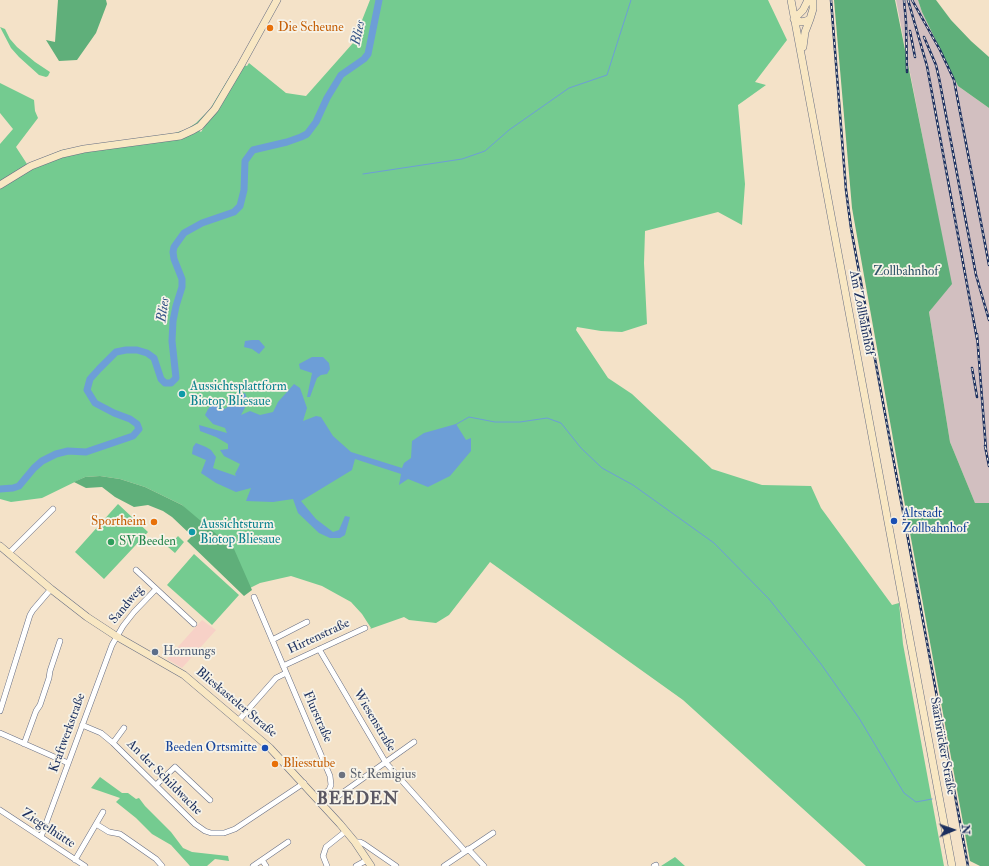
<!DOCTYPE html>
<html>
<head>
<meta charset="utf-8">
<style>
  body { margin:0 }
  #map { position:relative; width:989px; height:866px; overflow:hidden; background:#f4e2c8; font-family:"IM FELL Double Pica",serif }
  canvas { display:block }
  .north { position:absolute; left:933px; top:810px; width:40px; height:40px; -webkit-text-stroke:3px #f7f3e8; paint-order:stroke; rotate:88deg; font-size:11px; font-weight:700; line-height:16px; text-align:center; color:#1b2f5e }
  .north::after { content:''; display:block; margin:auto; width:14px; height:18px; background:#1b2f5e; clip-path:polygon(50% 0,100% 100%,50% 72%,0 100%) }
</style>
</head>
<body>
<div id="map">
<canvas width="989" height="866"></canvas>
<div class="north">N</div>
</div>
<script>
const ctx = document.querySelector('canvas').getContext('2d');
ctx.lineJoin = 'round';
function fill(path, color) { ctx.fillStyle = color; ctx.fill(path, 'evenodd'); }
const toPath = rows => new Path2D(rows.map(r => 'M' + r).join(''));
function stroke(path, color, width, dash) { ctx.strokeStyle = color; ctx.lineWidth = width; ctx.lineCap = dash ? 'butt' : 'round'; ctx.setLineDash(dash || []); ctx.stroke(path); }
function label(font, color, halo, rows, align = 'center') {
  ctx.font = font + ' "IM FELL Double Pica",serif'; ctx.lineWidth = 3.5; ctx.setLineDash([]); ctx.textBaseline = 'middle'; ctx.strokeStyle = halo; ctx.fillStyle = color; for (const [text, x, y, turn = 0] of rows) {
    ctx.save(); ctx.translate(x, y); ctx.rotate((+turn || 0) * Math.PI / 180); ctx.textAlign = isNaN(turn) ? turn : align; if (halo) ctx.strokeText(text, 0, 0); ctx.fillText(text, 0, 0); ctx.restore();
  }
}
fill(toPath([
  [202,620,216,630,182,668,167,659]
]), '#f7d1c7');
fill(toPath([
  [896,0,918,0,922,12,958,86,989,108,989,503,975,503,950,442,929,312,951,284]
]), '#d2bfc0');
fill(toPath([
  [370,0,768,0,787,40,755,82,766,85,738,105,745,184,742,225,718,212,645,231,644,263,647,324,622,332,601,331,577,327,576,330,608,378,632,394,712,469,762,485,811,486,821,508,892,605,899,603,903,644,944,866,866,866,683,700,490,562,449,615,436,623,409,620,404,617,370,629,371,628,362,614,351,602,322,586,291,576,260,583,250,588,182,505,145,487,120,479,100,476,85,477,42,498,11,502,0,499,0,188,22,174,63,156,198,130,201,132,243,65,247,66,249,63,286,93,306,96,353,43],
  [0,27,5,29,10,39,17,47,35,62,50,72,48,76,46,77,39,75,19,57,11,48],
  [239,64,214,107,199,125,185,132,75,149,0,183,0,144,13,129,0,113,0,83,34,100,35,111,38,118,16,147,27,164,62,150,89,145,175,133,187,129,196,123,210,109,236,66],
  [118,504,148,532,104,579,75,552],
  [178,536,184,542,175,553,168,547],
  [194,554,239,595,212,625,167,585],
  [100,777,122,793,128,793,136,799,139,798,145,806,171,832,183,848,192,852,228,856,229,861,215,859,207,866,190,866,171,845,152,834,136,818,116,802,120,798,91,788],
  [675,857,685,866,661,866]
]), '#74cb90');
fill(toPath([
  [58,0,106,0,107,4,96,33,77,60,59,61,46,40,55,42],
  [834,0,895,0,952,284,929,312,950,442,975,503,989,503,989,866,980,866,970,861,902,489,852,208],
  [918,0,936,0,951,20,971,41,989,57,989,108,958,86,922,12],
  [100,476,120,479,145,487,182,505,234,549,252,590,244,596,187,541,192,536,172,517,163,511,148,505,134,507,115,497,102,487,86,488,74,482,85,477]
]), '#5faf7a');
fill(toPath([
  [252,340,259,340,265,347,259,354,252,349,244,347,245,341],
  [312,357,323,357,329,363,330,369,327,374,321,375,317,378,310,397,307,397,312,373,300,369,299,364],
  [294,384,300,388,307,408,303,421,316,416,321,417,333,436,351,452,402,468,404,463,411,458,412,441,424,433,456,424,466,440,471,438,471,451,450,476,428,487,408,479,399,485,401,474,355,459,352,470,301,501,316,519,333,532,339,530,345,516,350,517,345,535,340,538,330,538,319,533,298,513,293,499,273,502,246,501,251,488,236,492,216,483,201,473,206,460,192,454,193,447,196,443,206,447,211,450,216,457,213,468,236,476,235,474,240,464,224,456,220,450,228,449,228,444,216,437,200,431,199,425,227,433,225,428,213,424,205,415,208,409,214,402,225,409,238,396,245,393,248,402,241,415,250,411,260,415,273,412,278,402]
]), '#6d9ed7');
stroke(toPath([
  [363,174,462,159,485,151,509,130,569,88,607,75,631,0],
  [455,425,469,417,495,422,520,422,547,418,561,423,581,448,602,468,633,485,714,543,769,599,821,664,859,718,904,793,916,802,932,799]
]), '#6d9ed7', 1);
stroke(toPath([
  [0,489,13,488,19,486,34,468,42,461,56,454,68,451,86,452,133,436,139,429,137,424,130,419,114,413,95,403,87,390,90,379,99,369,116,352,126,350,137,350,147,353,154,358,161,379,165,383,171,383,176,378,172,341,173,321,176,306,182,287,182,279,174,259,173,252,174,247,184,233,202,223,234,212,240,206,244,190,245,161,253,150,287,142,301,137,307,134,316,122,327,98,341,75,364,59,368,54,379,0]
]), '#6d9ed7', 7);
const street = toPath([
  [9,553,53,509],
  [136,570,194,624],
  [254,597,330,776,331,785,329,790,317,798],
  [272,640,307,622],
  [319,649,386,763,465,851],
  [283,666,365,628],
  [0,711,30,615,33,610,51,589],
  [238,721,276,678,286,673],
  [82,725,101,733,113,743,195,824,205,831,211,833,224,833,235,829,304,783],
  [0,733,68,763],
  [113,743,124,728],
  [24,744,36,711,40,705,49,678,50,671,60,641],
  [156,785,175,767,210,800],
  [329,790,334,796,338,796,414,742],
  [0,810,85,866],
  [96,824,109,832,120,834,133,843,156,859,162,866],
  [41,837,112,645,123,626,134,612,156,589],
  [355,842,360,842,364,844,396,866],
  [468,849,484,866],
  [75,860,103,812],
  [262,860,266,866],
  [253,866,288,842],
  [327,866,323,856,326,847,346,831],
  [356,866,367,860],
  [444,866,493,833],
  [654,866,656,865]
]);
const secondary = toPath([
  [791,0,952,866],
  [794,19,801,22,806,21,810,19,813,9,813,0],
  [794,19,803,10,808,0],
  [803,47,805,32,810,19],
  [0,185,31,166,62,154,84,149,180,136,193,130,200,126,215,109,241,65,277,0],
  [0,546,51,589,87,617,116,636,184,675,270,748,340,824,355,842,371,866]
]);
stroke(street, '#676e83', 6);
stroke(secondary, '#676e83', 8);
stroke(street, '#fff', 5);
stroke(secondary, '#f8e7c3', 7);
const rail = toPath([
  [831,0,846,190,851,228,968,866],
  [904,0,906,22,907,72],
  [908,0,927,66,977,339],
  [912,0,940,50,954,80,989,265],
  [910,31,915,57],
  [924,37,936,65,939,78,976,275,989,320],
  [977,334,986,450],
  [972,368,977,397],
  [985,446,989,466]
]);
stroke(rail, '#1b2f5e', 2.5);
stroke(rail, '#f7f3e8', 1, [3]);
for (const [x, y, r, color] of [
  [270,28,4,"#e8710a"],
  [182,394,4,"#0f9aa8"],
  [894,521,4,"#1a4fb4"],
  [154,522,4,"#e8710a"],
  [192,532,4,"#0f9aa8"],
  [111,542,4,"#2e9e5b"],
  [155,652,4,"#5c6f8a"],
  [265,748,4,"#1a4fb4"],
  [275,764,4,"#e8710a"],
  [342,775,4,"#6b7280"]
]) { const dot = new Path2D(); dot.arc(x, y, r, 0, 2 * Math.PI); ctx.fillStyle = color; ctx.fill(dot); stroke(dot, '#f7f3e8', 1.5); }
label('13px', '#c56008', '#f7f3e8', [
  ["Die Scheune",278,28],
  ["Sportheim",146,522,"right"],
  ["Bliesstube",283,764]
], 'left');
label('13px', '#31566a', '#f7f3e8', [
  ["Zollbahnhof",906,272]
]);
label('13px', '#1b2f5e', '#f7f3e8', [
  ["Am Zollbahnhof",861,313,79],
  ["Sandweg",127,605,-50],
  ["Hirtenstraße",319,637,-25],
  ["Blieskasteler Straße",236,703,40],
  ["Flurstraße",317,717,66],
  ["Wiesenstraße",374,721,59],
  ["Kraftwerkstraße",68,733,-70],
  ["Saarbrücker Straße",942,746,80],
  ["An der Schildwache",164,778,45],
  ["Ziegelhütte",48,829,33]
]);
label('13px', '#0d838f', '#f7f3e8', [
  ["Aussichtsplattform",190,387],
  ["Biotop Bliesaue",190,402],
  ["Aussichtsturm",200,525],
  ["Biotop Bliesaue",200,540]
], 'left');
label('13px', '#164399', '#f7f3e8', [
  ["Altstadt",902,514],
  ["Zollbahnhof",902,529],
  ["Beeden Ortsmitte",257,748,"right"]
], 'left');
label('13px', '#27864d', '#f7f3e8', [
  ["SV Beeden",119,542]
], 'left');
label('13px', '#4e5e75', '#f7f3e8', [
  ["Hornungs",163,652]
], 'left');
label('13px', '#5b616d', '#f7f3e8', [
  ["St. Remigius",350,775]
], 'left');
label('italic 14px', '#385688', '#f7f3e8', [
  ["Blies",359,33,-78],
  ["Blies",164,310,-82]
]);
ctx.letterSpacing = '1px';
label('bold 17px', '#5a5762', '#f7f3e8', [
  ["BEEDEN",358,800]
]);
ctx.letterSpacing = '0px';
</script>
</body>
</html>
